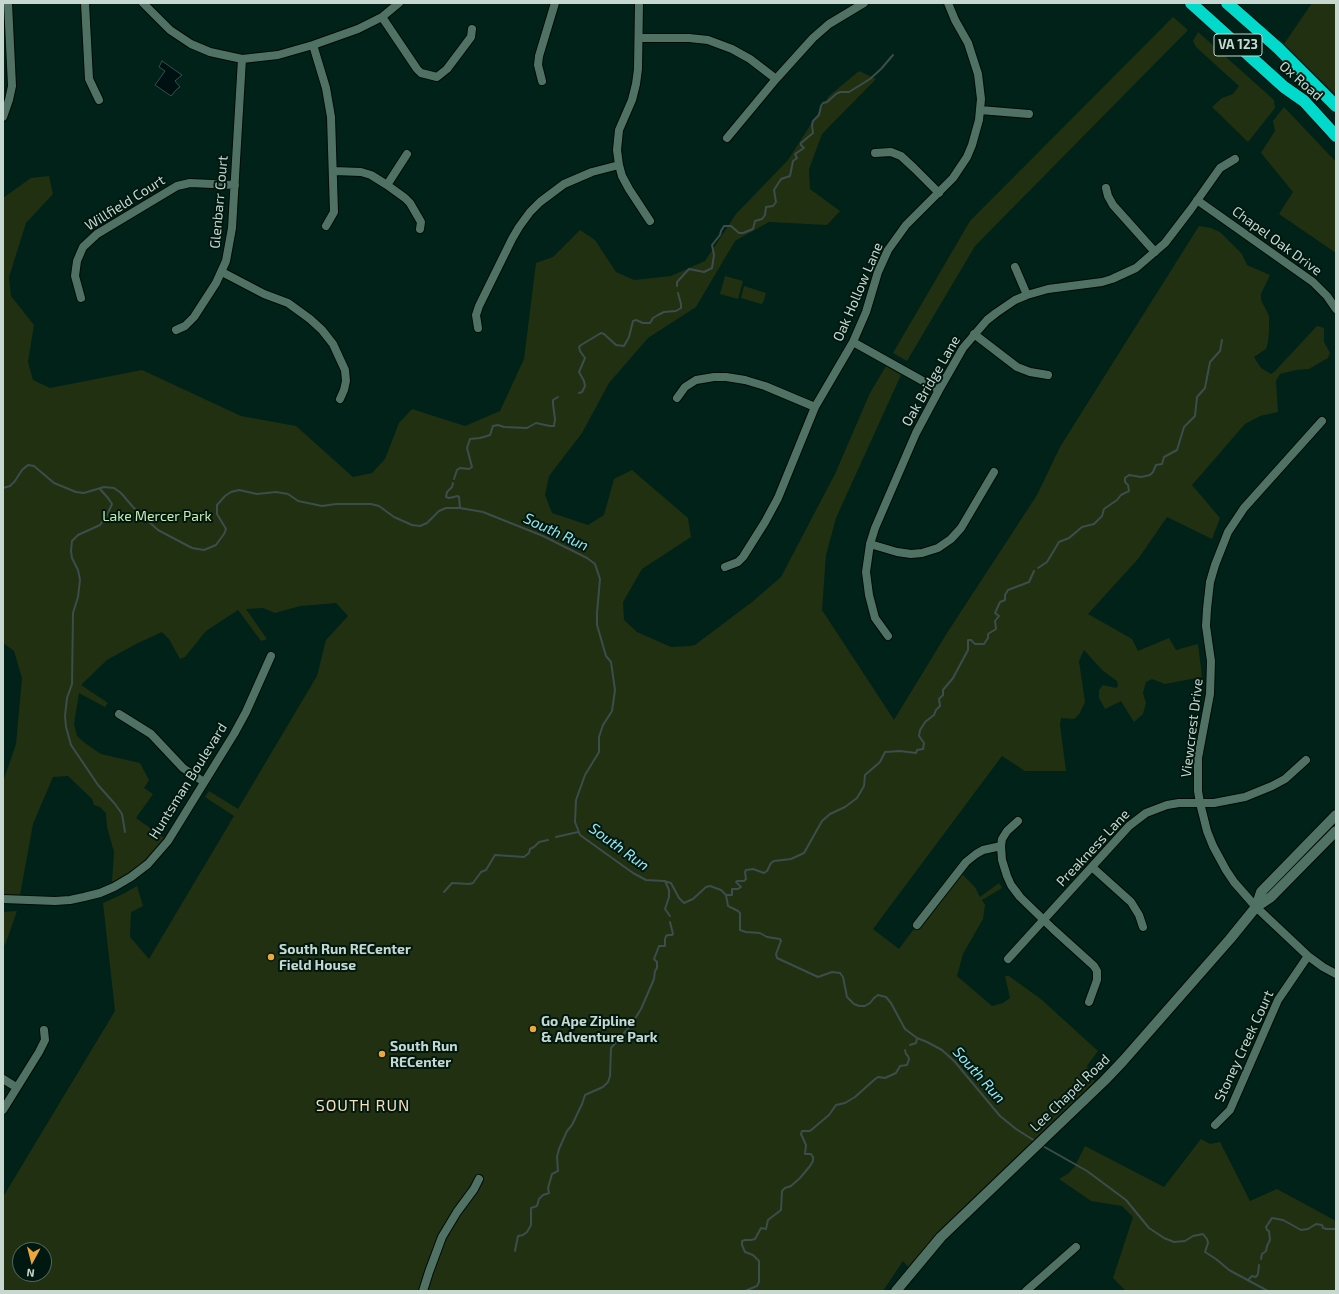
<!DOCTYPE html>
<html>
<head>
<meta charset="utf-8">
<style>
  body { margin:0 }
  #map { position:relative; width:1339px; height:1294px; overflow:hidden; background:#012218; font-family:"Exo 2",sans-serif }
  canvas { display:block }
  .frame { position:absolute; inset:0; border:4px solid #c6d8d0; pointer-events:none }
  .north { position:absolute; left:12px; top:1242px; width:40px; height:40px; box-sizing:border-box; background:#011810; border:1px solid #50655d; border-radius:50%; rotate:187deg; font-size:11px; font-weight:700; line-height:16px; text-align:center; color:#c6d8d0 }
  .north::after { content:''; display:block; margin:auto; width:14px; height:18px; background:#eda83b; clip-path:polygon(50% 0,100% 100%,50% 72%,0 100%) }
</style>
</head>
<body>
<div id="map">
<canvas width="1339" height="1294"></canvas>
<div class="frame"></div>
<div class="north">N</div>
</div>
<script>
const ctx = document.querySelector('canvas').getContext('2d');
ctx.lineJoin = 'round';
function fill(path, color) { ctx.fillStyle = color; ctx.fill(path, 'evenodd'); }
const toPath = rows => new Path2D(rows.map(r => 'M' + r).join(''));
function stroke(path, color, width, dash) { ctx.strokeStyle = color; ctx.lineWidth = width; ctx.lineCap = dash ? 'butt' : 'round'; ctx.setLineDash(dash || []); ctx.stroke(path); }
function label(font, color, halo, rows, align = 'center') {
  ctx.font = font + ' "Exo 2",sans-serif'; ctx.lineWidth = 4; ctx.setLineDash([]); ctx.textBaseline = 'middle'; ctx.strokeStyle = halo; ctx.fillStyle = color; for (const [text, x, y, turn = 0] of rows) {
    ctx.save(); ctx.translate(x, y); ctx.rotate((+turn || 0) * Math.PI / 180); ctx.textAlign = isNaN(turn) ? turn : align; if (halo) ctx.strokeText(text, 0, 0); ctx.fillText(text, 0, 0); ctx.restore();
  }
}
fill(toPath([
  [1312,3,1336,3,1336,95,1284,44],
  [1173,17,1188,30,975,246,907,361,893,353,970,221],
  [1198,32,1274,100,1275,108,1248,142,1212,107,1222,98,1233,94,1239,86,1196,47,1193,41],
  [859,71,876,79,822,134,809,169,810,189,840,211,827,225,769,222,735,241,696,307,648,338,609,383,582,433,549,476,545,495,552,513,588,525,604,515,614,479,632,470,688,518,691,537,642,569,623,602,624,620,637,632,671,647,690,646,695,645,752,602,781,577,835,474,870,393,886,366,901,375,836,518,826,555,822,610,894,720,947,633,1037,495,1060,447,1199,226,1211,228,1220,232,1242,254,1247,265,1270,275,1261,294,1261,300,1269,316,1269,330,1268,342,1266,349,1254,357,1261,368,1271,374,1275,371,1317,326,1324,328,1324,342,1330,353,1328,358,1309,369,1296,370,1280,374,1276,381,1278,412,1260,416,1245,424,1192,485,1220,518,1212,539,1167,517,1138,559,1088,614,1132,639,1138,651,1169,638,1176,650,1198,644,1202,677,1165,684,1152,679,1146,682,1143,693,1146,703,1143,714,1134,722,1121,701,1105,709,1099,698,1099,690,1103,685,1116,688,1118,686,1117,681,1102,670,1084,650,1079,661,1085,702,1080,713,1074,719,1061,718,1060,725,1066,771,1025,771,1002,756,873,929,899,949,962,864,981,853,960,872,975,887,980,897,999,883,1002,888,982,900,985,905,983,919,963,954,957,976,992,1006,1003,1003,1010,998,1005,976,1009,976,1042,1000,1098,1051,1087,1066,1090,1076,1095,1081,966,1205,908,1267,903,1261,883,1291,3,1291,3,1197,115,1011,103,903,121,895,137,886,143,906,131,912,130,937,149,959,234,816,205,797,209,791,238,809,317,676,326,640,348,616,336,603,300,606,275,613,263,608,246,609,267,639,261,641,238,610,206,631,185,657,180,659,169,639,162,632,136,644,107,660,81,685,108,703,105,707,79,693,74,724,77,736,85,743,101,754,140,763,149,780,144,788,153,794,136,818,164,838,151,854,135,869,112,882,114,852,107,827,106,813,100,807,94,805,92,799,68,776,53,777,33,824,20,895,3,895,3,782,16,744,22,678,14,651,3,643,3,198,31,178,49,176,53,194,26,223,9,277,11,296,34,325,28,362,33,380,50,388,142,370,241,416,296,426,353,477,372,473,385,459,399,423,412,409,465,426,500,411,524,359,536,263,553,257,580,230,595,240,616,272,634,280,671,276,705,261,736,214,788,160,829,96],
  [20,1250,44,1250,44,1274,20,1274],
  [1284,107,1336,162,1336,253,1279,214,1293,192,1261,153,1275,131,1273,121],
  [725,276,743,281,738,299,720,294],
  [744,286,766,293,763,303,761,304,741,298],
  [17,911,5,945,3,944,3,912],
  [1201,1139,1210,1144,1220,1142,1250,1201,1277,1189,1336,1221,1336,1291,1126,1291,1113,1278,1133,1217,1122,1206,1091,1201,1059,1179,1069,1173,1075,1166,1085,1146,1164,1187]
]), '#213011');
const water = toPath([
  [162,61,182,75,175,81,180,87,177,89,171,96,155,85,165,71,159,67,162,61]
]);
fill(water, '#001113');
stroke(water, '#3b4d4c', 1);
stroke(toPath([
  [677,286,677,282,689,269,704,272,712,268,714,255,712,245,720,235,721,231,724,226,731,226,739,233,743,233,753,229,755,221,762,219,765,215,766,207,773,206,776,202,774,190,781,179,790,176,793,161,797,158,795,154,804,148,801,145,801,143,813,133,812,125,813,121,819,115,821,106,823,103,827,102,836,94,840,92,849,92,870,79,881,69,893,55],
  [579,393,582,392,585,386,584,381,579,372,585,358,580,351,579,347,581,345,601,333,604,334,616,345,624,346,629,337,633,321,636,320,643,323,650,323,653,318,658,315,664,312,676,311,681,308,681,304,678,293],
  [454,479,457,470,460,468,469,469,472,467,467,448,470,439,480,438,487,436,490,435,493,426,498,425,504,427,527,428,536,423,550,426,554,426,555,419,553,404,553,400,558,397],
  [453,483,452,487,447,492,446,497,449,498,458,496,459,497,460,508],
  [3,488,10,486,15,481,22,470,28,465,34,466,54,483,76,492,84,493,104,487,114,488,121,493,133,507,158,530,192,548,204,550,216,545,224,534,226,529,217,514,217,505,225,496,231,492,239,490,257,494,276,492,288,494,298,501,322,506,336,504,371,504,379,506,394,517,412,525,420,526,427,523,439,511,446,508,460,508,483,512,543,536,587,558,595,564,600,579,597,613,597,625,606,656,611,662,615,690,612,711,603,725,599,737,599,752,585,775,576,800,575,822,580,835,633,873,646,880,664,881,671,883,679,898,684,903,693,899,706,887,710,886,721,890,726,895,728,906,738,911,740,913,740,930,746,932,760,933,767,937,780,939,781,941,776,954,777,958,818,977,832,972,840,973,843,977,847,997,854,1004,859,1006,865,1006,870,1003,874,998,878,995,886,997,891,1003,905,1029,917,1038,927,1042,942,1050,955,1062,1000,1116,1016,1129,1035,1141],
  [100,489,108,498,112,504,107,515,100,525,78,535,72,541,71,551,72,558,78,570,80,580,78,597,73,613,72,684,67,698,65,716,66,727,71,745,98,785,115,804,122,814,125,832],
  [1038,568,1047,562,1059,542,1069,538,1082,527,1094,524,1102,516,1104,509,1117,500,1121,495,1129,491,1128,485,1125,482,1125,478,1129,475,1141,477,1150,475,1153,472,1156,465,1162,464,1164,457,1177,450,1184,427,1195,416,1197,397,1205,388,1210,362,1220,351,1222,340],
  [556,837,578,832],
  [665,881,669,890,669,897,665,909,670,916],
  [444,892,452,883,469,884,473,883,481,872,486,870,495,855,524,857,529,853,530,849,534,847,539,842,548,840],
  [727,895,732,895,732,889,738,889,741,887,736,882,737,881,744,881,746,879,745,872,746,870,753,869,764,873,767,871,771,863,774,861,791,859,804,853,822,821,830,814,845,807,857,798,864,786,865,775,880,762,885,752,900,751,916,753,917,750,923,749,924,743,919,736,920,730,924,724,925,722,934,715,936,710,940,706,939,699,943,695,943,690,953,678,968,650,968,640,971,640,975,644,984,644,988,638,988,634,996,629,995,621,999,616,995,613,1000,602,1005,600,1005,595,1008,590,1029,582,1034,571],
  [910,1045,916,1043,917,1038],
  [1041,1145,1087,1171,1126,1200,1149,1228,1164,1238,1174,1242,1185,1241,1193,1236,1203,1234,1207,1239,1208,1243,1205,1252,1216,1259,1229,1270,1268,1291],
  [515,1251,518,1236,523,1235,527,1232,531,1225,531,1208,537,1206,539,1199,543,1195,549,1193,548,1188,552,1174,558,1171,557,1157,559,1149,567,1131,572,1125,582,1104,585,1095,603,1087,608,1082,610,1076,611,1048,631,1025,641,1009,654,979,655,971,657,968,657,962,654,959,659,946,665,946,665,939,666,936,668,935,672,935,673,934,670,922],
  [1261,1259,1262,1254,1266,1251,1267,1246,1270,1240,1269,1231,1267,1230,1266,1227,1272,1218,1283,1220,1301,1230,1308,1229,1316,1224,1322,1225,1323,1228,1327,1229,1336,1229],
  [1248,1280,1252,1276,1256,1277,1258,1274,1259,1265],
  [745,1291,757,1286,759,1282,759,1261,753,1255,745,1252,742,1245,742,1241,745,1240,751,1240,755,1239,761,1228,766,1229,768,1220,781,1210,782,1191,785,1188,791,1186,800,1178,810,1166,813,1161,813,1157,811,1154,805,1154,806,1145,801,1134,802,1131,810,1131,829,1115,836,1105,845,1103,855,1097,874,1080,878,1077,885,1078,896,1073,900,1066,907,1065,909,1059,908,1056,906,1054,905,1050]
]), '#3b4d4c', 2);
const street = toPath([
  [85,3,89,79,99,100],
  [143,3,170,30,191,44,210,52,242,59,278,55,313,45,358,29,382,17,399,3],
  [639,3,638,69,636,84,632,100,619,130,617,150,619,165,622,176,629,189,650,221],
  [382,17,417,69,421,73,437,77,447,69,471,37,472,29],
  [639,38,689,38,708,40,732,49,750,59,776,79],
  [313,45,326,88,331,117,334,212,326,226],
  [542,81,538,65,539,56,555,3],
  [980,110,1029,114],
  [3,117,9,100,12,86,8,3],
  [727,138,776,79,813,38,829,24,864,3],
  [875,153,891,152,901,156,914,168,939,193],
  [334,171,361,172,371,175,387,185,405,198,410,203,421,222,420,229],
  [387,185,407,154],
  [1106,188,1108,196,1113,205,1155,252],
  [1197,200,1313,282,1327,296,1336,309],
  [1015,267,1027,295],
  [222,272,264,294,288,303,310,319,322,330,333,344,345,370,346,381,344,390,340,399],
  [81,298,75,276,77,261,83,247,97,234,177,186,190,183,235,185],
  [478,328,476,315,479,306,512,239,519,227,530,212,540,202,564,184,592,172,619,165],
  [176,330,185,326,194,317,216,283,226,261,232,228,242,59],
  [974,334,1017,367,1030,372,1048,375],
  [853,342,939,390],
  [677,398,685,387,696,380,714,377,726,377,745,380,765,386,815,407],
  [1322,421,1244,508,1228,532,1215,565,1210,582,1207,609,1206,626,1211,661,1210,694,1198,758,1198,791,1200,803,1207,831,1213,846,1226,870,1234,882,1256,907,1308,956,1323,967,1336,974],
  [870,544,897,552,911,554,922,553,938,548,951,539,961,528,994,472],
  [725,567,738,562,743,557,765,522,778,498,815,407,853,342,866,312,878,272,888,250,906,225,953,178,967,157,972,145,979,120,981,99,978,74,968,43,955,20,948,3],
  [888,636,875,618,869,595,866,572,870,544,875,528,916,433,939,390,963,348,987,320,996,313,1015,300,1027,295,1048,289,1102,282,1112,279,1136,268,1165,243,1191,209,1220,168,1235,159],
  [119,714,151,734,183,768,204,782],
  [1018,821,1007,831,1002,839,1001,846,1002,860,1007,876,1011,885,1020,897,1053,929,1094,966,1097,971,1097,980,1089,1002],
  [1092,867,1131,902,1139,915,1143,927],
  [3,899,55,901,70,900,84,897,100,893,114,887,131,877,148,864,168,841,234,734,246,712,271,656],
  [917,925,966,862,976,854,983,850,1001,846],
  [1008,959,1129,826,1146,813,1167,805,1179,803,1214,803,1245,797,1272,786,1285,779,1306,760],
  [3,1079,16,1087],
  [3,1110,39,1052,45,1040,44,1030],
  [1215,1125,1230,1110,1278,1000,1308,956],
  [423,1291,429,1272,442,1237,457,1212,474,1189,479,1179],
  [1026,1291,1076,1247]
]);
const secondary = toPath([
  [1256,907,1261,892,1336,815],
  [896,1291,941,1237,1104,1081,1123,1061,1230,939,1256,907,1271,897,1336,831]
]);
const highway = toPath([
  [1191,3,1284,87,1304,101,1336,136],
  [1227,3,1278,48,1336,106]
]);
stroke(street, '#000a05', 10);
stroke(secondary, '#000a05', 12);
stroke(highway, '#000a05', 14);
stroke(street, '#507264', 8);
stroke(secondary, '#507264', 10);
stroke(highway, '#01d9ca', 12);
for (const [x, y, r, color] of [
  [271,957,4,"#eda83b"],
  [533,1029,4,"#eda83b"],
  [382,1054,4,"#eda83b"]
]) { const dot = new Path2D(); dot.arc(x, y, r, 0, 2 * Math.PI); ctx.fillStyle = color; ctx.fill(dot); stroke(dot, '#011810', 1.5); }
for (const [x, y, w] of [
  [1238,45,48]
]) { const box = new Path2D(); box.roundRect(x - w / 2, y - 11, w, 22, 3); ctx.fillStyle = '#011810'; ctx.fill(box); stroke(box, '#c6d8d0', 1); }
label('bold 13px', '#c6d8d0', null, [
  ["VA 123",1238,45]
]);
label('14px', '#c6d8d0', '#011810', [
  ["Ox Road",1301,81,41],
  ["Glenbarr Court",219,202,-85],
  ["Willfield Court",125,203,-32],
  ["Chapel Oak Drive",1277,241,36],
  ["Oak Hollow Lane",858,292,-67],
  ["Oak Bridge Lane",931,381,-60],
  ["Viewcrest Drive",1192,728,-83],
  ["Huntsman Boulevard",188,781,-58],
  ["Preakness Lane",1093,848,-47],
  ["Stoney Creek Court",1244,1046,-65],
  ["Lee Chapel Road",1070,1093,-44]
]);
label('14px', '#ccebaf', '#011810', [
  ["Lake Mercer Park",157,516]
]);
label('bold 14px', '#c6d8d0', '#011810', [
  ["South Run RECenter",279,949],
  ["Field House",279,965],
  ["Go Ape Zipline",541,1021],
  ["& Adventure Park",541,1037],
  ["South Run",390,1046],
  ["RECenter",390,1062]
], 'left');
label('italic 15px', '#92ebf4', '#011810', [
  ["South Run",556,532,25],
  ["South Run",619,847,36],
  ["South Run",979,1075,48]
]);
ctx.letterSpacing = '1px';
label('16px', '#faddb6', '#011810', [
  ["SOUTH RUN",363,1106]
]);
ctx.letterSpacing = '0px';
</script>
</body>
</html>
